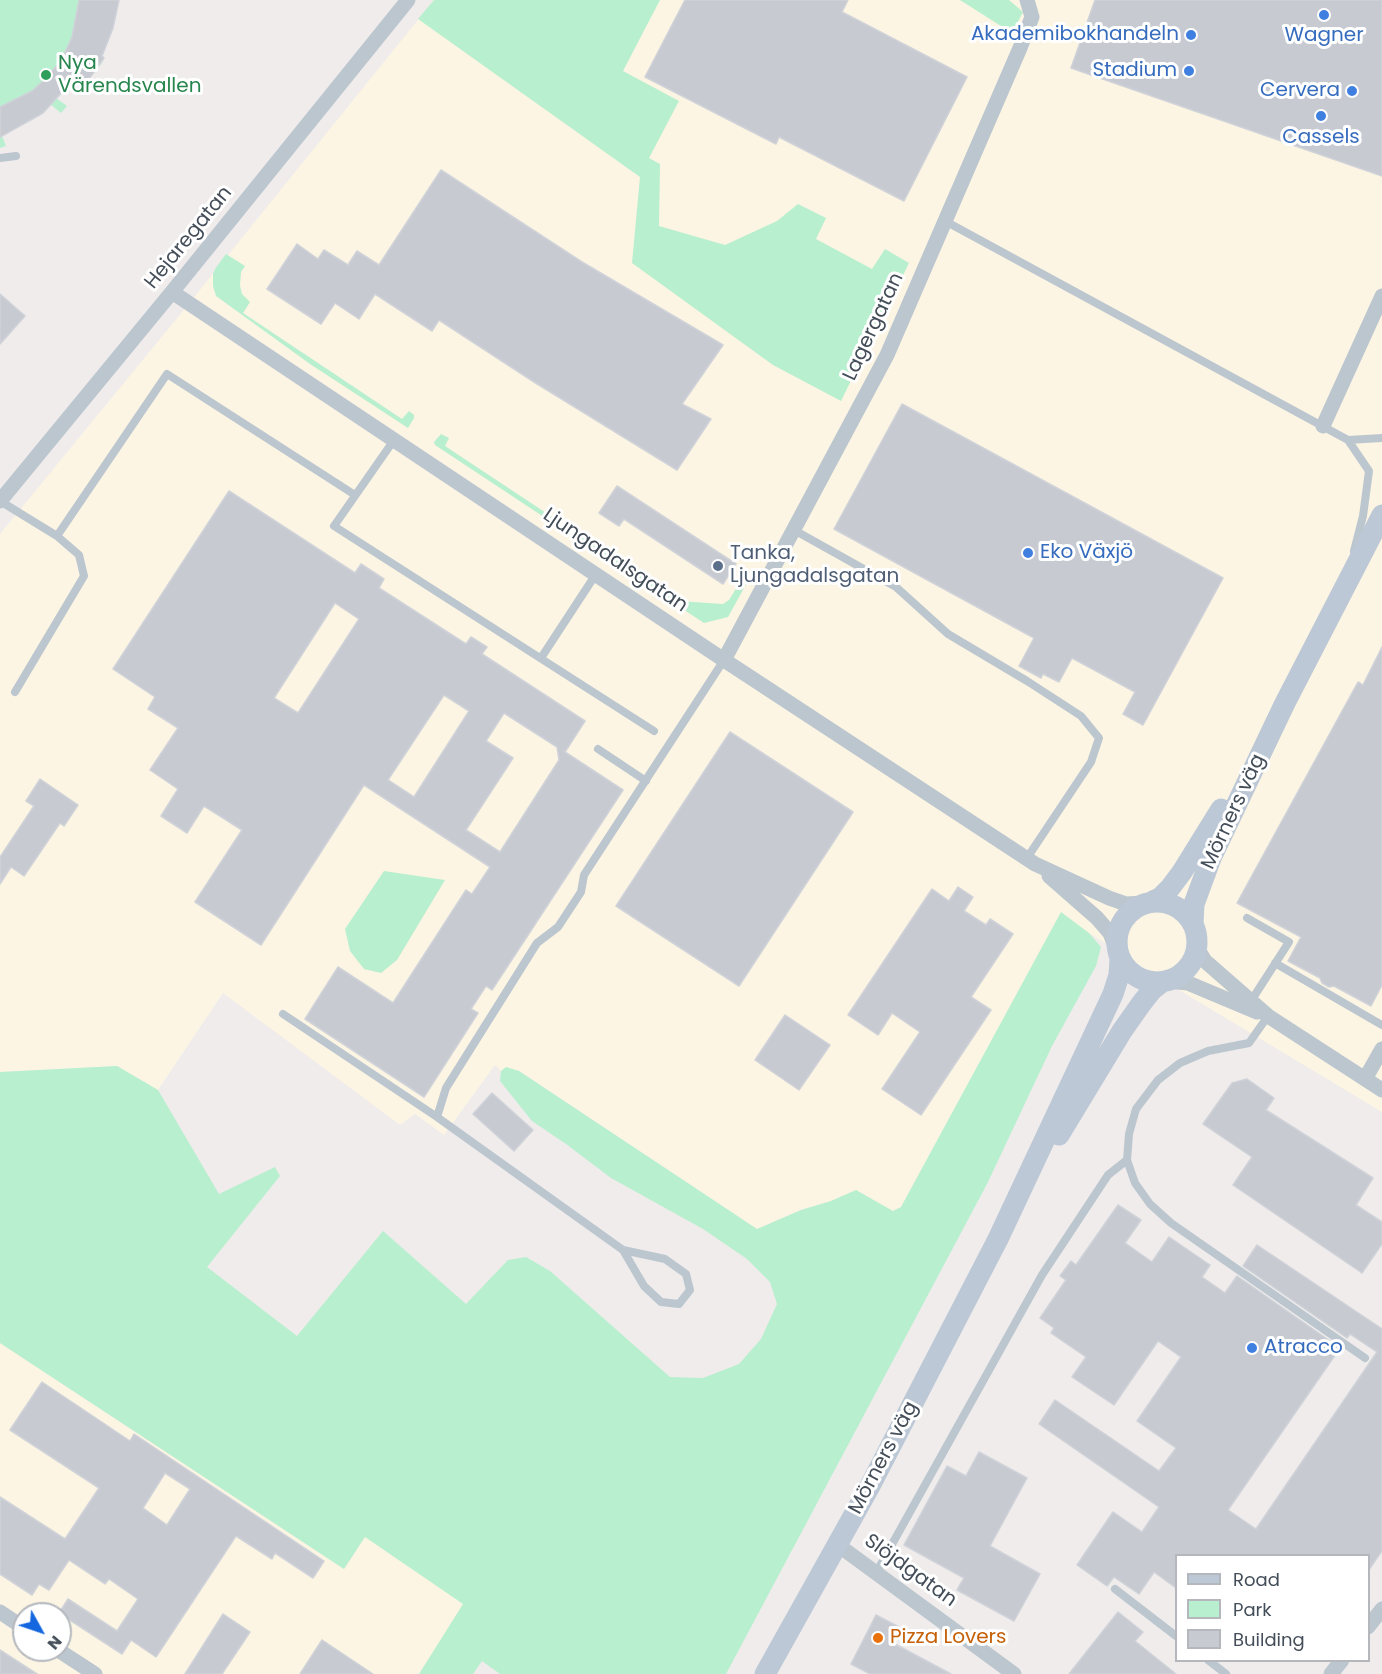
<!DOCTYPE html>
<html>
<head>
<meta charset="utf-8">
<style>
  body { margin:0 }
  #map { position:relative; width:1382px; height:1674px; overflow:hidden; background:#efeceb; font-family:Poppins,sans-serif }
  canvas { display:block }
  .legend { position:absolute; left:1175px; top:1554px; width:195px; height:108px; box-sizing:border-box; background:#fff; border:2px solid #b4b8bd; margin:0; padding:8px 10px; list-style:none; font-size:18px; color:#444e59 }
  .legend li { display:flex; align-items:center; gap:12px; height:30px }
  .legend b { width:30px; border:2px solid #b4b8bd }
  .north { position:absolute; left:12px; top:1602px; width:60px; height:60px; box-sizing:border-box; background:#fff; border:2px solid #b4b8bd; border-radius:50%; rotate:130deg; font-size:16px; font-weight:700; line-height:24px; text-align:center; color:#444e59 }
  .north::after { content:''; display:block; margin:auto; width:21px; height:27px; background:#1567df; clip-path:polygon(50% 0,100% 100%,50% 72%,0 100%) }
</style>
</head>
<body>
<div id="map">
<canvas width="1382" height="1674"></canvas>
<ul class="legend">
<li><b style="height:8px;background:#bdc8d6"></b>Road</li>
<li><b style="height:16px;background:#b8efcf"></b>Park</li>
<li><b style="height:16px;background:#c8cad2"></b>Building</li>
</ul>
<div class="north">N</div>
</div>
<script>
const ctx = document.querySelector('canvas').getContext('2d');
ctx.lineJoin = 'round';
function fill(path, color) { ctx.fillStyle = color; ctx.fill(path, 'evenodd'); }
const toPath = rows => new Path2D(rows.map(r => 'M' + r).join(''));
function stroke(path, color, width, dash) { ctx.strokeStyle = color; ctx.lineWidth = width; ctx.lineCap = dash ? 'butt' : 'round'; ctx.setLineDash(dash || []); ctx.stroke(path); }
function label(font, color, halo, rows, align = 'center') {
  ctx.font = font + ' Poppins,sans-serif'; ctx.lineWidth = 6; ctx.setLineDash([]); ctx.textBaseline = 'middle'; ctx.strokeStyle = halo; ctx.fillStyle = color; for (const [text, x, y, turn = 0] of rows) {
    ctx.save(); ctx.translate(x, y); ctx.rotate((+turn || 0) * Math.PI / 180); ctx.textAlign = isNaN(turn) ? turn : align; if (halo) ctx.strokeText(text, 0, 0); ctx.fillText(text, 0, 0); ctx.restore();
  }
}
fill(toPath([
  [434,0,1382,0,1382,1112,1184,993,1089,933,1061,913,901,1207,892,1211,856,1190,831,1201,801,1210,757,1229,519,1071,506,1068,501,1071,495,1065,444,1135,415,1114,400,1125,223,993,158,1090,117,1066,0,1072,0,534,178,317],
  [0,1343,344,1569,365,1536,464,1604,419,1674,0,1674],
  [24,1614,60,1614,60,1650,24,1650]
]), '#fcf5e3');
fill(toPath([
  [0,0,119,0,113,28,102,56,104,58,101,65,98,65,84,86,75,79,56,98,67,106,61,113,50,104,43,113,2,136,6,146,0,148],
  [434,0,660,0,623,71,679,101,649,158,660,164,659,226,725,245,777,221,798,204,826,218,816,239,872,269,885,249,909,263,841,401,773,365,632,263,640,177,418,19],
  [960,0,1009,0,1023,12,1012,33],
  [226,254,245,266,241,272,240,286,242,294,250,302,243,313,402,419,409,411,414,415,414,418,408,428,310,364,216,296,213,286,213,274,215,269],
  [441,434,449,438,445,446,679,601,723,604,729,600,742,579,749,579,728,617,704,623,435,445,434,442],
  [384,871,445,880,397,960,381,973,364,969,350,951,345,929],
  [1061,912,1089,933,1101,947,1096,966,1052,1046,987,1184,726,1674,500,1674,482,1661,473,1674,419,1674,463,1604,365,1537,344,1569,0,1343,0,1072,117,1066,158,1090,219,1194,275,1167,280,1176,207,1267,297,1336,383,1231,466,1304,508,1260,526,1257,550,1271,670,1377,703,1378,739,1364,761,1339,777,1304,770,1282,747,1259,703,1229,611,1178,566,1144,532,1121,500,1081,501,1071,506,1067,519,1071,757,1229,801,1210,831,1201,856,1190,893,1211,901,1207]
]), '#b8efcf');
const building = toPath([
  [79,0,119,0,113,28,102,56,104,58,84,86,75,78,43,113,0,137,0,107,32,91,42,82,61,61,72,37,79,0],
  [685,0,848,0,842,12,967,77,904,201,779,137,776,144,645,77,685,0],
  [1095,0,1382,0,1382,176,1071,68,1095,0],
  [441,170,582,262,723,345,682,404,711,419,677,470,534,382,439,320,432,331,375,294,359,319,335,303,321,324,267,289,297,244,318,259,324,250,348,265,357,251,379,265,441,170],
  [0,294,25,316,0,344,0,294],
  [902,404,1223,578,1143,725,1123,714,1135,692,1072,658,1059,682,1043,674,1041,678,1019,666,1034,638,834,529,902,404],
  [617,486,736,564,723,584,624,519,619,526,599,513,617,486],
  [229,491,355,573,361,564,384,579,379,588,466,644,471,637,487,647,482,654,585,721,565,752,623,790,492,990,486,986,471,1009,478,1013,424,1097,305,1019,338,967,393,1003,466,890,472,894,490,867,364,785,261,945,195,902,242,830,204,806,187,833,161,816,178,789,150,770,178,728,148,709,155,697,113,669,229,491],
  [335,603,359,619,298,713,274,698,335,603],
  [444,695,469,711,414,797,388,780,444,695],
  [504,713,557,747,559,760,500,852,466,830,513,758,486,741,504,713],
  [1382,647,1382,985,1371,1006,1334,986,1329,987,1322,983,1320,978,1288,961,1301,937,1237,903,1358,682,1363,685,1382,647],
  [730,732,853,812,739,986,616,906,730,732],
  [40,779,78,805,64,826,60,823,24,876,11,867,0,884,0,857,34,806,26,801,40,779],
  [958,887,973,897,964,911,986,925,990,919,1013,934,971,997,991,1010,921,1115,882,1089,920,1032,892,1013,878,1035,848,1015,932,889,949,901,958,887],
  [785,1015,830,1045,799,1090,755,1060,785,1015],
  [1247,1079,1274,1098,1266,1110,1373,1178,1356,1205,1382,1222,1382,1244,1362,1273,1233,1185,1252,1157,1203,1124,1232,1083,1247,1079],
  [492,1093,533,1130,514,1151,473,1114,492,1093],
  [1118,1205,1141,1220,1125,1243,1152,1262,1169,1237,1210,1265,1202,1277,1225,1293,1237,1276,1340,1348,1228,1510,1256,1529,1377,1352,1350,1334,1347,1338,1243,1266,1257,1245,1382,1329,1382,1551,1368,1571,1368,1556,1176,1556,1176,1588,1154,1572,1139,1594,1114,1577,1107,1586,1077,1565,1113,1512,1142,1532,1159,1507,1039,1424,1055,1400,1159,1471,1176,1448,1137,1421,1181,1357,1158,1341,1114,1405,1072,1377,1086,1357,1051,1333,1054,1328,1040,1318,1066,1280,1060,1276,1071,1261,1076,1265,1118,1205],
  [42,1382,130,1441,134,1434,324,1561,313,1578,275,1553,272,1559,236,1536,156,1657,131,1640,122,1654,59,1613,68,1599,117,1631,138,1599,109,1579,105,1584,69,1560,49,1590,39,1584,32,1595,0,1574,0,1497,65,1539,99,1488,10,1430,42,1382],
  [165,1473,190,1489,167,1525,143,1508,165,1473],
  [979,1452,1027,1478,990,1546,1040,1574,1014,1621,957,1590,964,1578,904,1545,947,1466,966,1476,979,1452],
  [1118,1612,1143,1632,1135,1641,1176,1674,1069,1674,1118,1612],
  [223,1614,250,1632,222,1674,185,1674,223,1614],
  [876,1615,901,1628,893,1643,951,1674,870,1674,851,1664,876,1615],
  [322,1640,373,1674,300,1674,322,1640],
  [0,1650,37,1674,0,1674,0,1650]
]);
fill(building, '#c8cad2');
stroke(building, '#cfd2d8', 1.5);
stroke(toPath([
  [0,158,16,156],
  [945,221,1348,440,1369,471,1363,516,1354,551],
  [394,440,334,526,654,731],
  [1348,440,1382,438],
  [0,501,57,536,79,555,84,576,15,692],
  [794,530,896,587,948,634,1027,681,1081,716,1099,738,1091,762,1027,858],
  [57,536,167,374,355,495],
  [541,658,596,574],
  [598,749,646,781],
  [1247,918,1289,942,1251,1001],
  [1275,963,1382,1025],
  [283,1014,437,1117],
  [1268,1016,1249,1043,1208,1051,1180,1063,1158,1080,1136,1109,1129,1134,1127,1160,1135,1183,1150,1204,1171,1223,1365,1358],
  [623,1250,665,1259,686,1274,690,1290,679,1304,661,1302,644,1286,623,1250,437,1117,446,1088,537,943,558,927,581,892,584,875,724,660],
  [876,1573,1042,1275,1108,1175,1127,1160],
  [1115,1589,1176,1636],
  [1208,1660,1226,1674]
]), '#bcc6cf', 8);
stroke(toPath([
  [172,292,724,660,1035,864,1109,898,1126,904,1145,903],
  [1323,426,1382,296],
  [0,501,172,292,408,0],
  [724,660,887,355,1020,48,1032,17,1027,0],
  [1049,876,1097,918,1110,933,1118,954],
  [1197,948,1205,961,1268,1016,1382,1090],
  [1167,981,1188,983,1257,1012],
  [1365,1079,1382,1049],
  [838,1545,1014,1674],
  [0,1612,24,1628],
  [1368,1627,1382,1609],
  [58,1650,95,1674],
  [1331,1674,1342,1660]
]), '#bcc6cf', 15);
stroke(toPath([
  [1153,901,1160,898,1170,888,1182,872,1221,809],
  '1117 942a40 40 0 1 1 80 0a40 40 0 1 1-80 0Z',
  [1193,924,1194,904,1211,858,1285,703,1382,515],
  [1059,1135,1122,1031,1141,1004,1152,990,1162,982],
  [765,1674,870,1486,998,1239,1113,994,1119,975,1120,960]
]), '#bdc8d6', 21);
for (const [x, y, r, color] of [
  [1324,15,6,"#3f7fe0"],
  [1191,35,6,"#3f7fe0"],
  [1189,71,6,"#3f7fe0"],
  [46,75,6,"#2e9e5b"],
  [1352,91,6,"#3f7fe0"],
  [1321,116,6,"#3f7fe0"],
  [1028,553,6,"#3f7fe0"],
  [718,566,6,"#5c6f8a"],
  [1252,1348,6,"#3f7fe0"],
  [878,1638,6,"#e8710a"]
]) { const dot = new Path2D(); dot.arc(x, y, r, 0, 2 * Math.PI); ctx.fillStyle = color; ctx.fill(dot); stroke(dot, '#fff', 2); }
label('20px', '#366cbe', '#fff', [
  ["Akademibokhandeln",1179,35],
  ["Wagner",1324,36,"center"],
  ["Stadium",1177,71],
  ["Cervera",1340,91],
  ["Cassels",1321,138,"center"],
  ["Eko Växjö",1040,553,"left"],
  ["Atracco",1264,1348,"left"]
], 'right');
label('20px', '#27864d', '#fff', [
  ["Nya",58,64],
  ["Värendsvallen",58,87]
], 'left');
label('20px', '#444e59', '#fff', [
  ["Hejaregatan",189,238,-51],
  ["Lagergatan",874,327,-65],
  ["Ljungadalsgatan",615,561,34],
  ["Mörners väg",1234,812,-65],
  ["Mörners väg",884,1458,-62],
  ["Slöjdgatan",910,1571,36]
]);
label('20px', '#4e5e75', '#fff', [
  ["Tanka,",730,554],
  ["Ljungadalsgatan",730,577]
], 'left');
label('20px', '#c56008', '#fff', [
  ["Pizza Lovers",890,1638]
], 'left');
</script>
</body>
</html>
